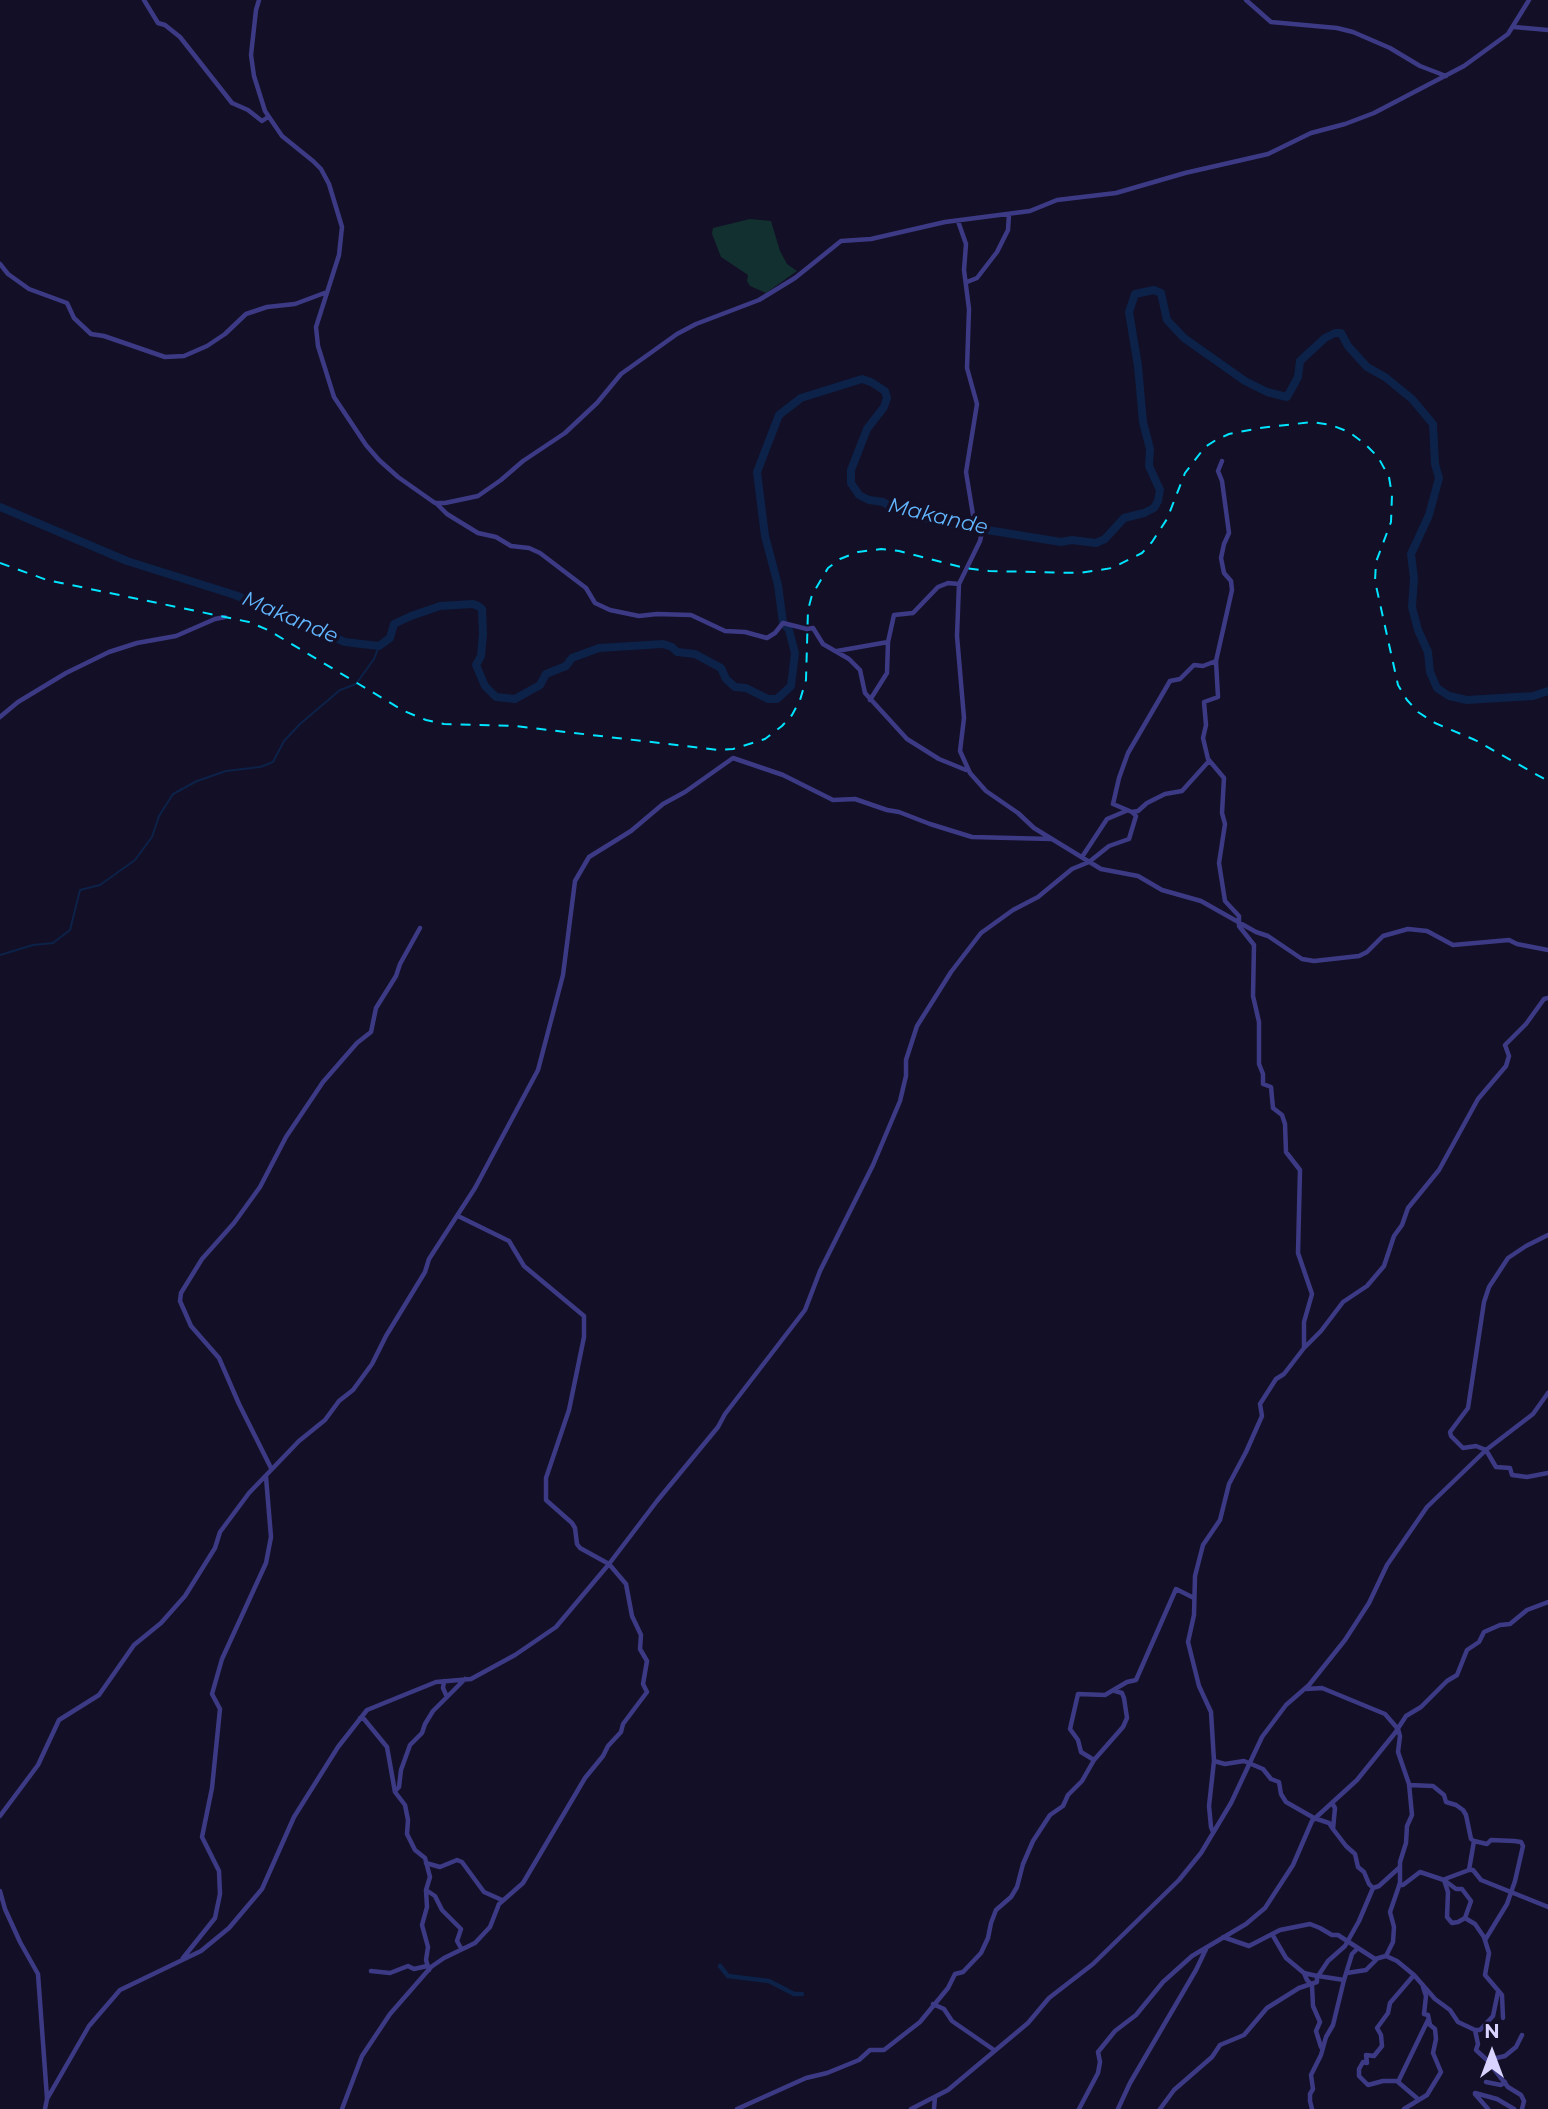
<!DOCTYPE html>
<html>
<head>
<meta charset="utf-8">
<style>
  body { margin:0 }
  #map { position:relative; width:1548px; height:2109px; overflow:hidden; background:#130f26; font-family:Montserrat,sans-serif }
  canvas { display:block }
  .north { position:absolute; left:1457px; top:2018px; width:70px; height:70px; -webkit-text-stroke:5px #130f26; paint-order:stroke; rotate:0deg; font-size:19px; font-weight:700; line-height:28px; text-align:center; color:#d9d4ff }
  .north::after { content:''; display:block; margin:auto; width:24px; height:32px; background:#d9d4ff; clip-path:polygon(50% 0,100% 100%,50% 72%,0 100%) }
</style>
</head>
<body>
<div id="map">
<canvas width="1548" height="2109"></canvas>
<div class="north">N</div>
</div>
<script>
const ctx = document.querySelector('canvas').getContext('2d');
ctx.lineJoin = 'round';
function fill(path, color) { ctx.fillStyle = color; ctx.fill(path, 'evenodd'); }
const toPath = rows => new Path2D(rows.map(r => 'M' + r).join(''));
function stroke(path, color, width, dash) { ctx.strokeStyle = color; ctx.lineWidth = width; ctx.lineCap = dash ? 'butt' : 'round'; ctx.setLineDash(dash || []); ctx.stroke(path); }
function label(font, color, halo, rows, align = 'center') {
  ctx.font = font + ' Montserrat,sans-serif'; ctx.lineWidth = 7; ctx.setLineDash([]); ctx.textBaseline = 'middle'; ctx.strokeStyle = halo; ctx.fillStyle = color; for (const [text, x, y, turn = 0] of rows) {
    ctx.save(); ctx.translate(x, y); ctx.rotate((+turn || 0) * Math.PI / 180); ctx.textAlign = isNaN(turn) ? turn : align; if (halo) ctx.strokeText(text, 0, 0); ctx.fillText(text, 0, 0); ctx.restore();
  }
}
fill(toPath([
  [750,219,771,221,780,251,787,264,797,271,766,293,750,286,747,281,748,275,721,257,712,234,713,228]
]), '#12302f');
stroke(toPath([
  [0,955,33,945,53,943,70,930,80,890,100,885,135,860,152,837,159,816,173,794,197,781,226,771,260,767,273,762,284,741,300,724,340,690,356,684,374,659,379,646]
]), '#0c2248', 2);
stroke(toPath([
  [720,1966,728,1976,769,1981,794,1994,802,1994]
]), '#0c2248', 4.5);
stroke(toPath([
  [0,507,127,561,235,595,345,642,379,646,390,638,394,624,411,616,440,606,473,604,478,606,482,609,483,634,481,656,476,665,485,686,496,697,515,699,540,685,546,674,566,666,572,658,599,648,663,644,672,647,677,652,695,654,721,668,726,679,735,687,746,688,768,699,777,699,791,686,795,653,789,630,783,623,778,585,765,536,757,472,779,415,801,398,862,379,871,382,885,391,887,398,884,407,867,429,851,470,851,483,859,495,869,500,883,502,901,513,944,523,1061,542,1072,540,1096,543,1105,539,1124,518,1144,513,1154,508,1158,501,1160,490,1149,466,1150,449,1143,422,1138,366,1129,312,1135,294,1154,290,1161,293,1167,320,1184,338,1245,381,1267,392,1287,397,1298,377,1300,361,1325,338,1335,333,1341,333,1348,346,1367,367,1385,377,1412,399,1433,424,1435,464,1439,478,1429,515,1411,554,1414,578,1412,607,1418,630,1428,652,1430,672,1437,688,1449,696,1467,700,1533,696,1548,691]
]), '#0c2248', 8);
stroke(toPath([
  [144,0,158,23,165,25,180,37,232,103,248,110,262,121,268,117],
  [259,0,256,10,251,55,254,76,265,111,282,136,313,161,321,169,329,184,342,227,339,255,316,327,318,346,334,397,366,445,379,460,398,477,435,503,445,503,478,496,501,480,523,461,565,433,597,403,621,374,677,334,696,324,759,300,795,278,841,241,871,239,945,222,1030,211,1057,200,1116,193,1185,173,1268,154,1311,133,1345,124,1374,113,1464,66,1508,34,1529,0],
  [1246,0,1271,22,1337,28,1353,32,1390,48,1420,66,1446,76],
  [1514,27,1548,30],
  [958,221,966,244,964,270,969,309,967,368,977,404,966,472,973,515,983,528,980,541,959,584,957,636,964,718,960,751,970,773,986,791,1018,813,1034,828,1101,869,1138,876,1162,890,1201,901,1256,932,1268,936,1302,959,1314,961,1359,956,1367,952,1383,936,1408,929,1427,931,1453,945,1509,940,1517,944,1548,950],
  [0,264,8,274,29,289,67,303,74,318,91,334,104,336,165,357,184,356,207,346,225,334,246,314,267,307,295,304,327,292],
  [967,282,977,278,997,252,1008,230,1009,214],
  [1222,461,1218,471,1222,481,1229,533,1224,544,1221,558,1224,573,1231,581,1232,590,1216,661,1218,697,1204,702,1206,725,1203,738,1208,759,1224,778,1222,813,1225,824,1219,863,1225,901,1239,916,1239,926,1254,945,1253,996,1259,1022,1259,1064,1263,1074,1263,1084,1271,1087,1273,1108,1282,1115,1285,1124,1286,1152,1300,1170,1298,1253,1312,1294,1304,1322,1304,1347],
  [436,503,447,514,478,533,496,537,511,546,529,548,540,553,586,588,595,603,610,610,639,616,657,614,691,615,725,631,745,632,767,638,775,633,783,623,807,629,813,628,823,644,849,659,860,670,865,693,907,739,939,759,966,770],
  [837,651,888,642],
  [870,700,887,673,888,642,894,615,913,613,938,587,948,583,959,584],
  [0,717,18,702,66,673,109,652,137,643,176,636,215,619,225,617],
  [1132,812,1138,811,1147,803,1165,794,1182,791,1209,761],
  [1082,857,1107,819,1126,811],
  [1548,1235,1526,1246,1508,1258,1489,1287,1484,1302,1468,1408,1450,1432,1451,1436,1463,1448,1476,1446,1486,1450,1496,1467,1510,1468,1512,1475,1527,1477,1548,1473],
  [271,1468,239,1404,219,1358,191,1326,180,1301,181,1293,202,1259,234,1223,260,1187,286,1137,323,1082,357,1043,371,1032,376,1008,396,976,400,964,420,928],
  [444,1681,443,1688,447,1697],
  [1307,1689,1322,1688,1385,1714,1398,1729,1400,1736,1398,1752,1409,1784,1412,1815,1407,1826,1406,1843,1400,1862,1400,1883,1390,1912,1394,1927,1393,1942,1386,1956],
  [360,1718,364,1719,387,1747,395,1792,405,1805,408,1820,407,1834,415,1850,425,1858,430,1877,426,1890,427,1907,422,1925,428,1947,426,1960,429,1970],
  [1094,1760,1081,1752,1078,1740,1070,1729,1078,1694,1105,1695,1127,1682,1136,1680,1176,1589,1194,1598],
  [1214,1761,1225,1764,1244,1761,1263,1769,1271,1779,1279,1782,1281,1794,1286,1802,1314,1818,1329,1823,1333,1829],
  [1409,1785,1433,1786,1444,1795,1446,1802,1456,1805,1463,1810,1466,1815,1471,1839,1474,1841,1469,1870],
  [395,1791,399,1787,401,1770,410,1745,422,1733,425,1724,433,1711,465,1679],
  [1332,1803,1335,1808,1333,1829,1346,1846,1355,1854,1358,1867,1364,1872,1369,1884,1373,1888,1379,1886,1400,1867],
  [0,1816,38,1765,59,1720,99,1695,134,1645,161,1623,185,1596,215,1548,220,1532,249,1493,299,1441,325,1420,339,1401,353,1390,372,1364,386,1336,425,1272,429,1259,475,1188,538,1070,563,975,575,881,589,857,631,831,663,804,685,792,733,758,783,775,833,800,855,799,887,810,899,812,930,824,972,837,1051,839],
  [1213,1832,1211,1827,1209,1806,1214,1761,1211,1712,1199,1686,1188,1642,1194,1615,1195,1576,1203,1545,1220,1520,1229,1484,1246,1452,1262,1416,1260,1404,1276,1379,1284,1374,1304,1348,1321,1331,1343,1302,1367,1286,1384,1266,1394,1236,1402,1225,1408,1208,1439,1170,1478,1099,1506,1066,1509,1056,1505,1045,1526,1024,1544,999,1548,998],
  [1474,1841,1487,1844,1491,1840,1514,1841,1521,1842,1523,1846,1515,1881,1507,1904,1485,1940],
  [426,1863,440,1867,457,1860,462,1862,484,1892,502,1900],
  [1469,1870,1473,1870,1481,1880,1548,1907],
  [1445,1879,1469,1870],
  [1399,1885,1403,1885,1420,1872,1444,1880,1456,1889,1462,1889,1471,1901,1465,1918,1458,1922,1452,1923,1447,1917,1448,1892,1444,1880],
  [426,1890,435,1896,442,1910,461,1929,457,1941,461,1948],
  [0,1891,5,1909,20,1942,38,1974,47,2098],
  [1465,1918,1475,1924,1484,1937,1489,1953,1485,1975,1502,1995,1503,2018],
  [1272,1934,1286,1958,1304,1973,1307,1980,1312,1985,1313,2006,1320,2022,1316,2031,1321,2047],
  [1223,1937,1249,1946,1280,1930,1310,1924,1320,1928,1332,1935,1338,1935,1375,1959,1386,1956,1397,1961,1414,1975,1435,1999,1450,2010,1458,2022,1475,2030,1480,2030,1493,2016,1498,1992],
  [183,1958,215,1918,220,1894,219,1871,202,1837,212,1788,220,1709,212,1694,222,1659,266,1563,271,1537,266,1477],
  [371,1971,390,1973,408,1966,414,1969,427,1966],
  [1347,1973,1366,1970,1376,1960],
  [1318,1976,1328,1961,1345,1946,1359,1921,1373,1888],
  [1318,1976,1344,1980,1352,1954,1357,1949],
  [933,2004,944,2009,952,2021,994,2050],
  [1475,2030,1478,2044,1476,2050,1487,2060,1508,2087,1521,2095,1524,2101,1522,2109],
  [1488,2060,1505,2056,1516,2047,1522,2035],
  [1399,2081,1383,2081,1368,2085,1359,2076,1359,2069,1363,2062,1367,2063,1366,2055,1374,2056,1382,2046,1381,2035,1377,2028,1388,2013,1390,2003,1414,1975],
  [1486,2082,1501,2085,1505,2082],
  [1475,2093,1497,2099,1514,2109],
  [1475,2094,1488,2109],
  [1418,2099,1398,2082,1428,2020],
  [45,2109,47,2099,89,2026,120,1990,201,1951,229,1928,262,1889,294,1817,338,1747,367,1710,436,1682,471,1679,515,1655,556,1627,609,1564,657,1501,718,1427,725,1414,805,1310,820,1271,873,1165,900,1101,906,1076,906,1060,917,1026,951,972,981,933,1013,910,1038,897,1072,869,1089,862,1109,846,1129,839,1136,816,1132,812,1113,804,1119,778,1128,753,1170,681,1180,679,1194,665,1203,666,1216,661],
  [342,2109,362,2056,390,2014,431,1967,444,1958,475,1943,490,1927,499,1904,523,1883,585,1778,603,1756,608,1746,621,1732,623,1724,647,1692,643,1684,647,1661,640,1649,641,1635,632,1616,626,1584,609,1564,580,1548,577,1544,575,1528,572,1523,546,1500,546,1478,569,1410,584,1337,584,1316,524,1266,509,1241,458,1216],
  [737,2109,806,2078,827,2073,859,2060,870,2050,884,2050,920,2022,948,1988,955,1974,963,1972,981,1953,988,1938,991,1923,996,1910,1011,1897,1017,1887,1023,1864,1033,1841,1050,1815,1063,1806,1068,1795,1082,1781,1094,1760,1123,1727,1127,1718,1124,1698,1122,1693,1115,1691],
  [911,2109,948,2090,1028,2023,1049,1998,1093,1964,1179,1880,1201,1853,1231,1803,1262,1737,1286,1705,1309,1685,1345,1640,1369,1603,1387,1565,1427,1507,1486,1450,1533,1414,1548,1393],
  [934,2109,935,2097],
  [1079,2109,1098,2073,1100,2062,1098,2052,1115,2031,1136,2015,1163,1982,1192,1956,1246,1924,1265,1908,1293,1865,1312,1821,1357,1780,1395,1733,1406,1716,1421,1707,1447,1681,1457,1675,1467,1650,1479,1642,1484,1632,1500,1625,1510,1624,1527,1610,1548,1602],
  [1118,2109,1130,2083,1196,1970,1206,1949],
  [1160,2109,1174,2090,1212,2057,1220,2045,1244,2035,1267,2008,1299,1988,1317,1982,1317,1976,1304,1973],
  [1312,2109,1310,2101,1310,2094,1313,2089,1311,2075,1321,2055,1326,2037,1333,2025,1344,1980],
  [1404,2109,1427,2095,1441,2072,1433,2053,1436,2039,1435,2029,1430,2025,1428,2015,1424,2014,1426,1996,1423,1987]
]), '#3d3a85', 4.5);
stroke(toPath([
  [0,563,47,580,249,622,268,630,404,711,426,720,444,724,515,726,719,750,733,749,765,739,782,726,792,715,800,700,806,680,808,610,812,595,828,568,840,559,858,552,881,549,899,551,965,568,989,571,1080,573,1112,568,1142,553,1152,542,1167,519,1185,473,1205,447,1216,440,1229,434,1260,428,1312,422,1331,425,1349,432,1365,444,1378,457,1389,477,1392,495,1391,522,1376,562,1375,581,1398,685,1407,700,1418,712,1435,723,1475,740,1548,781]
]), '#00e5ff', 2, [10, 9]);
label('italic 21px', '#62b6ff', '#130f26', [
  ["Makande",938,517,13],
  ["Makande",290,618,23]
]);
</script>
</body>
</html>
